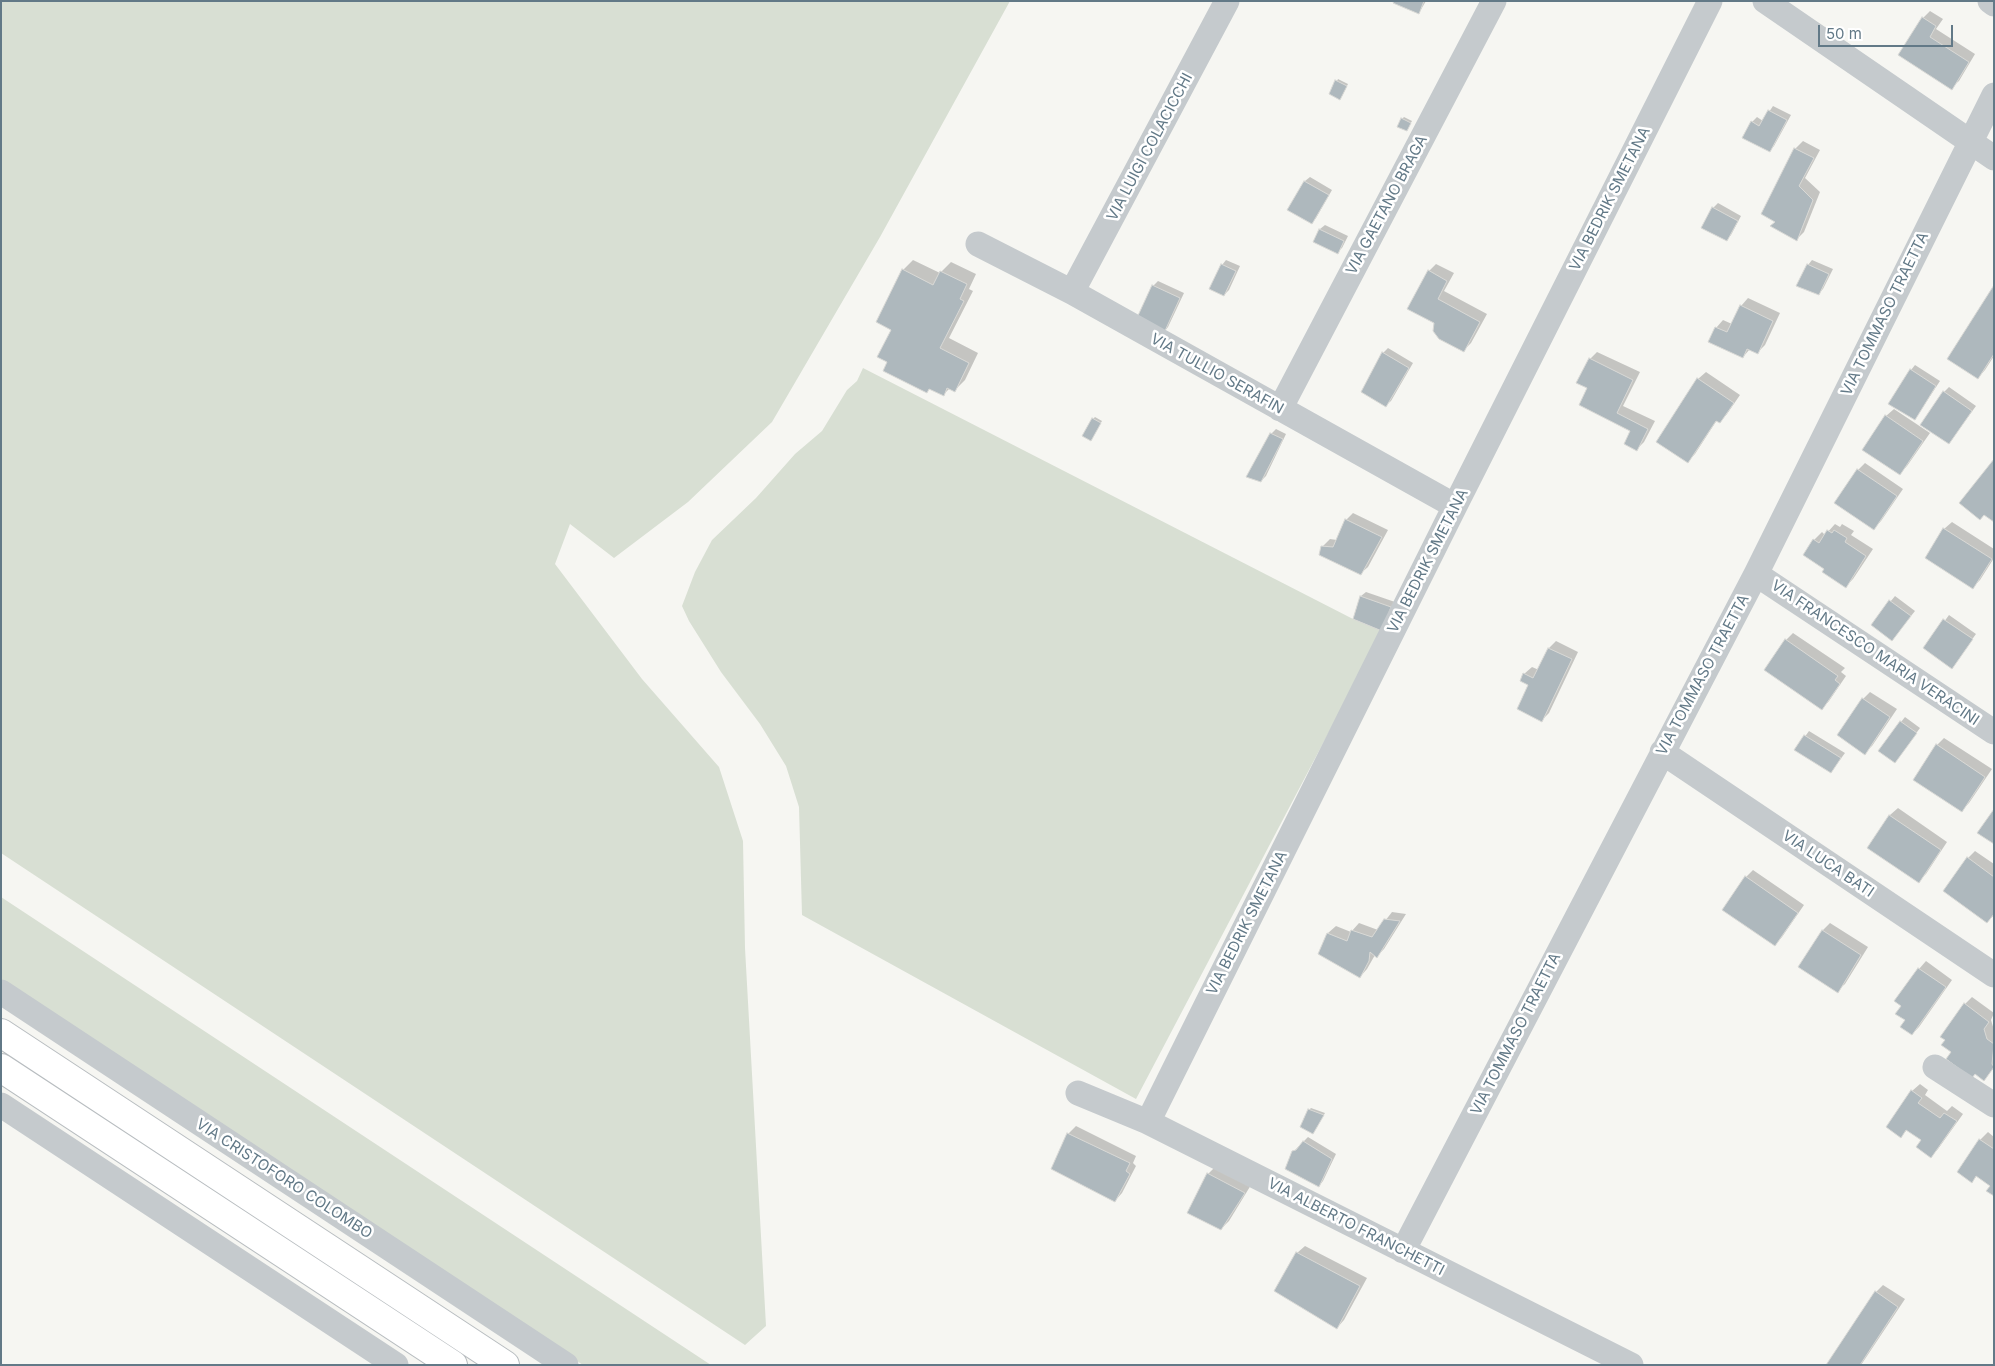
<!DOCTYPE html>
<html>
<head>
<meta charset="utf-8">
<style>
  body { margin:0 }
  #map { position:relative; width:1995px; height:1366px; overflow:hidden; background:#f6f6f2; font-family:Inter,sans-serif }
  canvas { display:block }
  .frame { position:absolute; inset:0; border:2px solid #627987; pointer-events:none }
  .scale { position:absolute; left:1818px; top:25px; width:135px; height:22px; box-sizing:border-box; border:2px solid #627987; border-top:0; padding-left:6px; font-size:15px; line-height:18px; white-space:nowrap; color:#627987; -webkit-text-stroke:4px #fff; paint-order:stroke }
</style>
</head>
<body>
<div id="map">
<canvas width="1995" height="1366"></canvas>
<div class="frame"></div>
<div class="scale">50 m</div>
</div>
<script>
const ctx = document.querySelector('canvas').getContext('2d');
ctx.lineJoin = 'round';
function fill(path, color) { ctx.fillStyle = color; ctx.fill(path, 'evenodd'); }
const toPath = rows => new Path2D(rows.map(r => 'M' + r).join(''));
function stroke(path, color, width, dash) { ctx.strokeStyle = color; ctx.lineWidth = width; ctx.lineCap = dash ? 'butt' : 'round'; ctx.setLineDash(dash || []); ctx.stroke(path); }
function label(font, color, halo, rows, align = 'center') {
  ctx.font = font + ' Inter,sans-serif'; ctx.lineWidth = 5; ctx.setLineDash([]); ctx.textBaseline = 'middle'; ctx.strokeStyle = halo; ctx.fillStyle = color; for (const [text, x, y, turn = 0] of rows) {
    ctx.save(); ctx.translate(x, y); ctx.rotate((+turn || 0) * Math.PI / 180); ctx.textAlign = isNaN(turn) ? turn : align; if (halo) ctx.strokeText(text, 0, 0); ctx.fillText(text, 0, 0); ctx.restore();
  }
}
fill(toPath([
  [1,1,1010,1,880,237,772,422,688,502,614,558,570,524,555,564,642,679,719,767,743,841,745,948,766,1326,745,1345,1,853],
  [863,368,1353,619,1382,631,1136,1099,802,915,799,807,786,766,760,724,721,672,689,621,682,606,695,572,712,540,756,498,795,454,822,431,847,390,857,381],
  [1,897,711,1365,583,1365,1,980]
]), '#d8dfd3');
fill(toPath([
  [1395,1,1426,1,1419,13],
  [1930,11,1943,19,1936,29,1975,54,1959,81,1951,88,1900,55,1923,18],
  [1338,79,1348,84,1342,96,1337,81],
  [1773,106,1791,115,1774,146,1769,151,1752,122,1757,117,1763,121],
  [1404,117,1412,121,1408,128,1402,119],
  [1803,141,1820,150,1805,178,1820,192,1804,232,1797,239,1776,222,1795,149],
  [1310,177,1332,190,1316,218,1312,222,1289,209,1305,181],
  [1718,203,1741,216,1731,235,1727,239,1703,227,1713,208],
  [1325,225,1348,236,1342,248,1337,252,1314,241,1320,229],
  [913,260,940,273,951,262,976,274,969,289,973,291,949,338,978,353,965,380,955,390,950,388,943,395,930,388,927,392,889,362,893,329,877,321,903,270],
  [1226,260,1240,266,1229,290,1224,295,1222,265],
  [1812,260,1833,269,1823,289,1818,294,1808,265],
  [1436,264,1454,273,1444,291,1487,314,1471,343,1464,350,1435,322,1429,271],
  [1158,281,1184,293,1168,327,1164,332,1153,286],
  [1994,287,1994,356,1985,370,1978,378],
  [1748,298,1780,313,1765,345,1758,352,1750,349,1743,357,1716,328,1723,320,1732,324,1741,306],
  [1388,348,1413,363,1391,401,1386,405,1383,353],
  [1597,352,1640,372,1623,406,1655,421,1644,442,1637,449,1632,430,1589,388,1590,359],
  [1915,365,1940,381,1915,419,1911,370],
  [1706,372,1740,395,1727,414,1720,422,1717,420,1695,454,1687,462,1698,379],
  [1949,387,1976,406,1949,443,1944,392],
  [1894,409,1930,433,1907,466,1900,473,1886,416],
  [1095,417,1102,421,1091,440,1093,419],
  [1276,429,1286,434,1266,476,1261,481,1271,434],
  [1865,463,1903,489,1881,521,1874,528,1858,470],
  [1353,513,1388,530,1368,567,1360,574,1323,546,1330,539,1337,540,1346,520],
  [1952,522,1994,549,1994,558,1980,580,1973,587,1926,557,1944,529],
  [1835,524,1840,527,1842,524,1854,531,1851,535,1873,549,1853,579,1846,586,1826,568,1805,554,1814,540,1822,532,1825,535],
  [1366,592,1395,602,1386,625,1354,619,1361,596],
  [1895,596,1915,611,1892,640,1872,624],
  [1949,615,1976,634,1952,667,1925,648],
  [1793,633,1845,668,1841,672,1846,676,1829,701,1822,708,1786,640],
  [1556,641,1578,652,1549,713,1542,720,1524,674,1532,667,1539,670,1549,648],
  [1870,692,1897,709,1872,746,1864,753,1863,699],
  [1905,717,1920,728,1895,762,1901,722],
  [1809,731,1845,753,1831,772,1796,749],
  [1944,738,1992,769,1969,803,1962,810,1937,745],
  [1898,808,1947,842,1926,874,1918,881,1869,848,1890,815],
  [1975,851,1994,864,1994,915,1987,922,1968,858],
  [1753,870,1804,905,1782,937,1775,945,1746,877],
  [1392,912,1406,914,1384,949,1377,956,1375,955,1367,969,1360,977,1319,954,1328,933,1336,926,1351,932,1359,923,1378,930],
  [1830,923,1868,947,1845,984,1837,991,1800,967,1823,930],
  [1926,961,1952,980,1919,1027,1912,1034,1903,1005,1919,969],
  [1972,997,1994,1013,1991,1020,1994,1030,1994,1068,1984,1079,1976,1073,1972,1077,1965,1004],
  [1920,1084,1928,1090,1925,1095,1947,1111,1952,1106,1963,1114,1938,1149,1931,1156,1922,1139,1908,1129,1901,1136,1887,1127,1912,1091],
  [1311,1108,1325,1113,1315,1130,1309,1110],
  [1076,1126,1136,1156,1133,1163,1136,1166,1122,1193,1115,1201,1052,1169,1069,1133],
  [1988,1132,1994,1137,1994,1194,1991,1185,1977,1176,1972,1181,1959,1172,1980,1140],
  [1308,1137,1336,1154,1323,1181,1319,1186,1293,1152],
  [1215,1167,1251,1185,1229,1221,1221,1229,1208,1174],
  [1305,1246,1367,1278,1344,1320,1337,1328,1297,1253],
  [1883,1285,1905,1299,1861,1365,1827,1365,1876,1292]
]), '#0003');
const building = toPath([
  [1394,1,1424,1,1419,14,1393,3,1394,1],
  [1922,17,1936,26,1930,37,1969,62,1952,90,1898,55,1922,17],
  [1335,80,1347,86,1340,100,1329,94,1335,80],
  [1768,110,1787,120,1770,152,1742,138,1751,121,1759,126,1768,110],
  [1401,118,1411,123,1407,131,1397,127,1401,118],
  [1794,148,1814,158,1799,186,1813,200,1797,241,1770,226,1775,222,1761,214,1794,148],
  [1304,181,1329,195,1312,224,1287,210,1304,181],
  [1712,207,1738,221,1727,241,1701,228,1712,207],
  [1319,229,1344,241,1338,254,1313,242,1319,229],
  [1221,264,1236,271,1224,296,1209,289,1221,264],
  [1807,264,1829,274,1819,295,1796,286,1807,264],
  [902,269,933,285,940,271,967,284,960,299,964,301,940,348,969,363,955,392,947,388,944,396,929,389,927,393,883,371,887,362,877,357,891,330,876,322,902,269],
  [1428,270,1447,281,1438,299,1480,322,1464,352,1439,339,1433,331,1434,323,1407,309,1428,270],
  [1152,285,1180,298,1164,333,1136,320,1152,285],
  [1994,285,1994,354,1978,379,1947,359,1994,285],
  [1740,305,1773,321,1758,354,1747,349,1743,358,1708,342,1715,327,1727,332,1740,305],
  [1382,352,1409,368,1386,407,1361,392,1382,352],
  [1589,358,1633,380,1617,413,1648,429,1637,451,1624,444,1630,431,1579,405,1587,388,1576,383,1589,358],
  [1910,369,1936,386,1915,420,1888,404,1910,369],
  [1697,378,1734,403,1720,423,1716,421,1688,463,1656,442,1697,378],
  [1943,391,1972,411,1949,444,1920,425,1943,391],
  [1885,415,1923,441,1900,475,1862,450,1885,415],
  [1092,418,1101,423,1091,441,1082,436,1092,418],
  [1270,433,1283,439,1261,482,1246,477,1270,433],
  [1994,459,1994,522,1984,515,1980,520,1959,503,1994,459],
  [1857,469,1897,496,1874,530,1834,503,1857,469],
  [1345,519,1382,537,1361,575,1319,555,1321,546,1333,547,1345,519],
  [1943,528,1992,559,1973,589,1925,558,1943,528],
  [1827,530,1832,533,1834,530,1847,538,1845,542,1866,556,1846,588,1822,572,1824,569,1803,555,1813,539,1819,543,1827,530],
  [1360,596,1391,607,1382,631,1353,619,1360,596],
  [1889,600,1911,616,1892,641,1871,625,1889,600],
  [1943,619,1973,639,1952,669,1923,648,1943,619],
  [1785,639,1838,676,1835,680,1840,684,1822,710,1764,670,1785,639],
  [1548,648,1572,659,1542,722,1517,709,1528,685,1520,681,1523,673,1533,678,1548,648],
  [1862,698,1890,717,1865,755,1837,735,1862,698],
  [1900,721,1917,733,1895,763,1878,751,1900,721],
  [1804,735,1841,758,1831,773,1794,750,1804,735],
  [1936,744,1985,777,1962,812,1913,780,1936,744],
  [1994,809,1994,844,1977,833,1994,809],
  [1889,815,1941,850,1919,883,1867,848,1889,815],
  [1967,857,1994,877,1994,914,1987,923,1943,891,1967,857],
  [1745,876,1798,913,1775,946,1722,910,1745,876],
  [1384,919,1400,921,1377,958,1370,952,1369,961,1360,978,1318,954,1327,933,1347,941,1351,930,1372,937,1384,919],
  [1822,930,1861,955,1838,993,1798,967,1822,930],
  [1918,968,1946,987,1912,1035,1900,1027,1905,1020,1895,1014,1901,1006,1894,1001,1918,968],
  [1964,1003,1989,1022,1984,1029,1987,1039,1994,1044,1992,1064,1994,1067,1984,1081,1975,1074,1972,1078,1946,1059,1951,1052,1941,1045,1945,1040,1940,1037,1964,1003],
  [1911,1090,1922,1098,1918,1103,1940,1118,1944,1113,1957,1121,1931,1158,1916,1147,1921,1140,1906,1130,1901,1138,1886,1127,1911,1090],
  [1308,1109,1324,1115,1313,1134,1300,1127,1308,1109],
  [1067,1133,1130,1163,1126,1171,1130,1174,1115,1202,1051,1169,1067,1133],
  [1979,1139,1994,1149,1994,1196,1986,1191,1990,1186,1976,1176,1972,1183,1957,1172,1979,1139],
  [1303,1141,1332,1159,1319,1187,1285,1169,1292,1151,1296,1150,1303,1141],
  [1207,1173,1245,1193,1221,1230,1187,1213,1207,1173],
  [1296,1252,1360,1286,1337,1329,1274,1291,1296,1252],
  [1875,1291,1898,1307,1860,1365,1826,1365,1875,1291]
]);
fill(building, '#aeb8bd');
stroke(building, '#d8d8d5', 1);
const major = toPath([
  [1,1033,505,1365],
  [1,1068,453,1365]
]);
stroke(major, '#b8bdc0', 30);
stroke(toPath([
  [1765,1,1994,158],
  [1990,1,1994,4],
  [978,244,1072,292,1455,506],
  [1072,292,1227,1],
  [1280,409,1494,1],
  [1756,574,1994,732],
  [1662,752,1994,975],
  [1,992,566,1365],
  [1935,1067,1994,1105],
  [1078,1093,1148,1122,1631,1365],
  [1,1105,396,1365],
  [1148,1122,1455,506,1710,1],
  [1403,1251,1756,574,1994,95]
]), '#c5cacd', 25);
stroke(major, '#fff', 28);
label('15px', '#627987', '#fff', [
  ["VIA LUIGI COLACICCHI",1150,147,-62],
  ["VIA BEDRIK SMETANA",1610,199,-63],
  ["VIA GAETANO BRAGA",1387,205,-62],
  ["VIA TOMMASO TRAETTA",1885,314,-64],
  ["VIA TULLIO SERAFIN",1217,374,29],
  ["VIA BEDRIK SMETANA",1428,561,-63],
  ["VIA FRANCESCO MARIA VERACINI",1875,653,34],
  ["VIA TOMMASO TRAETTA",1703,675,-62],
  ["VIA LUCA BATI",1828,864,34],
  ["VIA BEDRIK SMETANA",1247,923,-63],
  ["VIA TOMMASO TRAETTA",1516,1034,-63],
  ["VIA CRISTOFORO COLOMBO",284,1179,33],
  ["VIA ALBERTO FRANCHETTI",1356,1227,27]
]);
</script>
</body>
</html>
